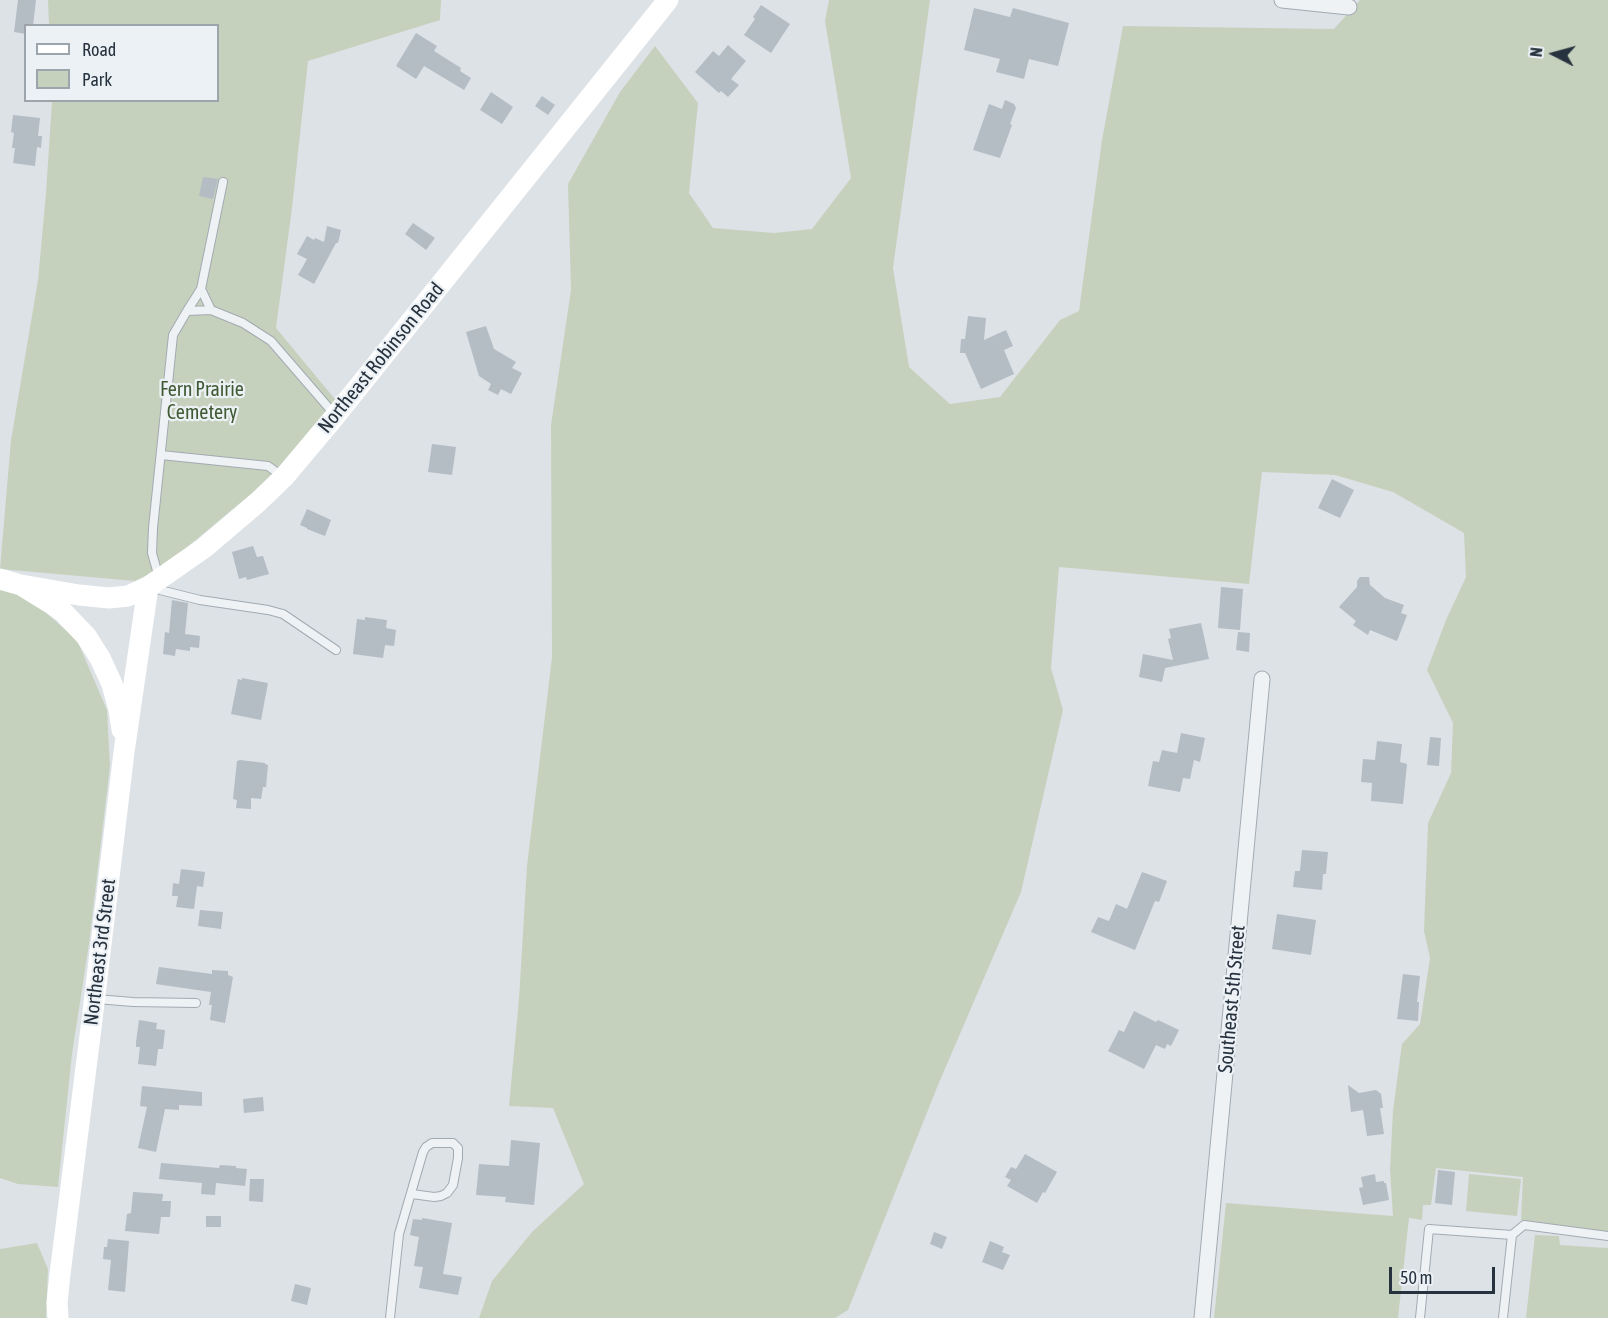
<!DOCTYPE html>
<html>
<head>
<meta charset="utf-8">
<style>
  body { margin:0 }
  #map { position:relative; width:1608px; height:1318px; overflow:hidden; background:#dde2e7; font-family:"Asap Condensed",sans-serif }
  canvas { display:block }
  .legend { position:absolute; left:24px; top:24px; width:195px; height:78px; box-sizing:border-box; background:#ecf1f5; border:2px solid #9da5ac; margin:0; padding:8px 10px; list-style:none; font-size:18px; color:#26323e }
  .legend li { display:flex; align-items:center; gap:12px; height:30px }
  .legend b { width:30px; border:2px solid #9da5ac }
  .north { position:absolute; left:1524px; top:24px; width:60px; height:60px; -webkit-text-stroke:4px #ecf1f5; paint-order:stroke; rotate:276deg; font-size:16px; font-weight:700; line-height:24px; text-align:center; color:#26323e }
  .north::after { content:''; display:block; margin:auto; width:21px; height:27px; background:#26323e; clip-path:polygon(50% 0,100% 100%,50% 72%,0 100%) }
  .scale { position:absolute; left:1389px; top:1267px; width:106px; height:27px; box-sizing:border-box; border:3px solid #26323e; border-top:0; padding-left:8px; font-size:18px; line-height:21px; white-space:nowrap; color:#26323e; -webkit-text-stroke:4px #ecf1f5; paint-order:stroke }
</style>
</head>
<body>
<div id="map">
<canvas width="1608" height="1318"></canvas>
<ul class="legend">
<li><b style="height:8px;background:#fff"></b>Road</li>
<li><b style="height:16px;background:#c6d1bd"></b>Park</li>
</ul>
<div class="north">N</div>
<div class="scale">50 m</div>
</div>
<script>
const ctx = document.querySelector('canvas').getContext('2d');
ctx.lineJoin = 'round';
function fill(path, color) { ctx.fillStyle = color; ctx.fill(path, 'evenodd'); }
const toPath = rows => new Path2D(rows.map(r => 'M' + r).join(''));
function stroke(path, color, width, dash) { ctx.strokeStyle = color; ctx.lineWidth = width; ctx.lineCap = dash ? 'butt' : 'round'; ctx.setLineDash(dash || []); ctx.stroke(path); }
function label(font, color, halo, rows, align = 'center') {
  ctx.font = font + ' "Asap Condensed",sans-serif'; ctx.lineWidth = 4.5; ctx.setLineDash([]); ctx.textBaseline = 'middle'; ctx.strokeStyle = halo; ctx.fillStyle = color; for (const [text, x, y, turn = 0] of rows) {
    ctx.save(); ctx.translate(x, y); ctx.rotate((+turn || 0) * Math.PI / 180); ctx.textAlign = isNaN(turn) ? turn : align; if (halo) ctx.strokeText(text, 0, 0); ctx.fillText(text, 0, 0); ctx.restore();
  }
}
fill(toPath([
  [48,0,441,0,440,20,308,61,292,208,276,328,339,404,274,475,163,567,135,581,0,569,11,440,38,280,46,193,52,101,218,100,218,26,49,25],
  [829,0,930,0,893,268,909,367,950,404,1000,397,1060,320,1079,311,1102,140,1123,26,1334,29,1360,0,1608,0,1608,1232,1521,1220,1523,1177,1436,1168,1431,1205,1423,1205,1422,1220,1409,1218,1398,1318,1214,1318,1226,1203,1393,1216,1390,1170,1393,1110,1402,1044,1420,1024,1430,958,1424,931,1428,823,1451,773,1453,723,1427,670,1446,620,1466,577,1464,533,1393,492,1335,475,1262,472,1249,584,1059,567,1051,668,1063,710,1021,892,938,1085,848,1310,835,1318,479,1318,492,1281,532,1232,584,1184,553,1108,509,1106,519,999,527,866,552,657,551,425,571,290,568,184,620,92,655,46,698,103,689,193,713,228,774,233,812,229,851,178,825,21],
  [0,587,34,602,77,640,107,710,110,766,89,944,72,1054,58,1187,18,1184,0,1178],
  [1469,1174,1521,1179,1517,1216,1466,1211],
  [1535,1235,1559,1236,1560,1245,1608,1248,1608,1318,1526,1318],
  [37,1243,48,1269,46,1318,0,1318,0,1249]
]), '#c6d1bd');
fill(toPath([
  [18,0,36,0,33,26,26,26,26,34,14,32],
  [761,5,790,24,771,53,744,35,755,19,753,17],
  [974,8,1010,17,1013,8,1069,23,1058,66,1029,59,1024,79,996,72,1000,59,964,50],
  [416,33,437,46,434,51,461,68,460,71,471,78,464,90,424,66,416,79,396,66],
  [728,45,746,61,731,79,739,85,728,97,721,91,719,93,695,72,713,51,719,56],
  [491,92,513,107,502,124,480,110],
  [542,96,555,105,548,115,535,106],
  [1005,100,1014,104,1016,108,1010,124,1012,125,1000,158,973,150,989,104,1002,109],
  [13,115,40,118,38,136,42,136,41,148,37,147,35,166,13,163,15,148,12,148,14,133,11,132],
  [203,177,218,179,213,199,199,196],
  [413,223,435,238,426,250,405,234],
  [327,226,341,230,338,243,336,243,314,284,298,275,307,259,297,254,307,236,314,240,315,238,324,242],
  [968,316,986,318,984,340,1006,330,1013,346,1004,350,1014,374,981,389,965,353,960,353,961,339,965,339],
  [486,326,494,349,516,362,512,368,522,373,511,394,501,389,498,395,488,390,491,384,479,376,466,332],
  [432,444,456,447,452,475,428,472],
  [1332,479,1354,490,1340,518,1318,508],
  [307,509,331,520,325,536,307,529,307,528,300,525],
  [253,546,257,557,263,556,269,574,247,580,246,577,239,579,232,552],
  [1360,577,1369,577,1370,585,1385,598,1404,605,1401,613,1407,615,1397,641,1370,630,1368,635,1353,625,1356,621,1339,607,1357,587,1357,581],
  [1221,587,1243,589,1240,630,1218,628],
  [172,600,188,603,185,634,200,636,199,648,190,647,190,651,176,649,175,656,163,654,165,632,169,633],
  [365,617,387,620,386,628,396,630,394,646,385,645,383,658,353,654,357,619,365,620],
  [1201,623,1209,659,1165,668,1162,682,1139,677,1143,654,1173,660,1168,639,1171,638,1169,629],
  [1238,632,1250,633,1249,652,1236,650],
  [242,678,268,683,261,720,231,714,238,679,242,680],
  [1181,733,1205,738,1200,762,1194,760,1190,779,1183,778,1180,792,1148,786,1153,761,1159,762,1162,750,1177,753],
  [1430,737,1441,738,1439,766,1427,765],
  [1377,741,1402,744,1400,762,1407,764,1403,804,1371,801,1372,783,1361,782,1363,759,1375,760],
  [240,760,265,763,265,764,268,765,266,787,263,787,261,799,251,798,251,809,236,808,237,800,233,799,237,761],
  [1302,850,1328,852,1326,874,1323,874,1322,890,1293,887,1295,871,1300,871],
  [181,869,205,872,203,887,197,886,194,909,176,907,178,896,172,896,173,883,179,884],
  [1142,872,1167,881,1159,902,1155,901,1135,950,1091,932,1098,917,1109,921,1116,904,1127,909],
  [200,910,223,912,221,929,198,926],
  [1277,914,1316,920,1311,955,1272,949],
  [159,967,212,974,212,970,228,971,228,975,233,977,225,1023,210,1020,212,1005,209,1005,211,992,156,984],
  [1403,974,1420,976,1417,1002,1419,1002,1418,1021,1397,1019],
  [1134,1011,1156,1022,1158,1020,1179,1030,1171,1046,1167,1044,1165,1049,1156,1045,1144,1069,1108,1051,1119,1030,1124,1032],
  [139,1020,157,1023,156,1029,165,1030,163,1049,158,1049,156,1066,138,1064,140,1047,136,1047,136,1042],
  [1348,1085,1359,1093,1376,1090,1381,1094,1383,1108,1380,1108,1384,1134,1367,1136,1363,1110,1351,1112],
  [142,1086,202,1092,202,1106,179,1105,179,1110,165,1109,156,1152,138,1148,147,1107,140,1106],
  [263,1097,264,1111,244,1113,243,1099],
  [511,1140,540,1143,534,1205,505,1202,506,1197,476,1195,479,1164,509,1166],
  [1025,1154,1057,1172,1045,1193,1043,1192,1037,1203,1007,1186,1011,1180,1005,1177,1011,1167,1016,1169],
  [161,1163,219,1168,220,1165,236,1166,236,1168,247,1169,245,1186,216,1183,215,1195,201,1194,202,1183,159,1179],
  [1438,1170,1455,1172,1452,1205,1435,1203],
  [1375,1174,1376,1182,1384,1181,1384,1183,1386,1183,1389,1200,1363,1205,1359,1188,1363,1187,1361,1177],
  [250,1179,264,1179,263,1202,249,1201],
  [133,1192,163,1194,162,1201,171,1201,170,1217,161,1217,159,1234,125,1231,127,1214,131,1213],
  [206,1216,221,1216,221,1227,206,1227],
  [422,1218,452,1223,443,1274,462,1277,458,1295,419,1288,423,1267,414,1266,419,1237,410,1235,413,1219,422,1220],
  [934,1232,947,1237,942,1249,930,1244],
  [108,1239,129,1241,125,1292,108,1290,111,1260,103,1259,104,1247,107,1247],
  [990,1241,1004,1247,1002,1252,1010,1255,1003,1270,982,1262],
  [295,1284,311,1288,307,1305,291,1301]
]), '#b4bcc4');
const lane = toPath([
  [211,310,201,289,223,182],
  [187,311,201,289],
  [161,455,268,466,282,476],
  [159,578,152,553,153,528,173,335,187,311,211,310,243,323,271,341,335,415],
  [152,588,200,600,268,610,283,614,336,650],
  [96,999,133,1002,196,1003],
  [390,1318,399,1234,423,1152,426,1147,432,1143,453,1143,458,1148,458,1158,453,1185,447,1193,441,1196,434,1197,412,1194],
  [1420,1318,1429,1229,1512,1235],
  [1503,1318,1512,1235,1524,1225,1608,1236]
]);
const street = toPath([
  [1282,0,1349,7],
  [1202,1318,1262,679]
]);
stroke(lane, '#a2aab1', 10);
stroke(street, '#a2aab1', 17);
stroke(lane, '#eff2f5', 8);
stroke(street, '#eff2f5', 15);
stroke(toPath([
  [0,579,21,585,52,604,63,612,86,636,100,658,112,684,119,710,122,730],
  [21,585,79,595,109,598,128,596,148,587,204,548,258,502,284,477,332,420,668,0],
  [58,1318,57,1303,60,1274,91,1028,124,752,148,587]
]), '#fff', 21);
label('20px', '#26323e', '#ecf1f5', [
  ["Northeast Robinson Road",381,358,-51],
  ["Northeast 3rd Street",100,952,-83],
  ["Southeast 5th Street",1232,999,-85]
]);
label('20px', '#405a33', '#ecf1f5', [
  ["Fern Prairie",202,390],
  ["Cemetery",202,413]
]);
</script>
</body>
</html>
